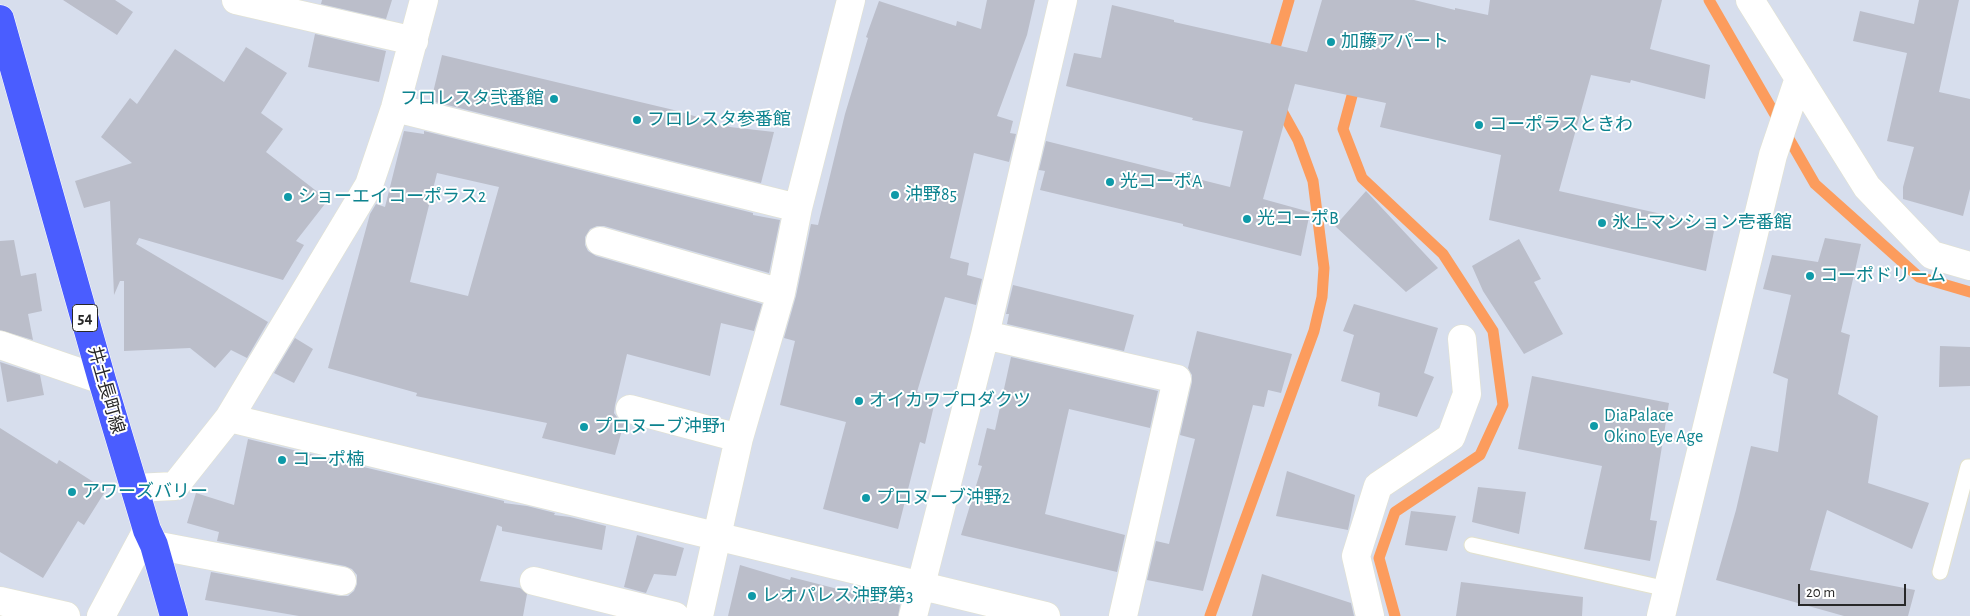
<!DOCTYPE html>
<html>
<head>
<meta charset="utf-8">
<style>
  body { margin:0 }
  #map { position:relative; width:1970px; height:616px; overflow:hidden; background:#d7deed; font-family:"Alegreya Sans",sans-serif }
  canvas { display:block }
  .scale { position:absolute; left:1798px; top:584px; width:108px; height:22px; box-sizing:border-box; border:2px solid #282828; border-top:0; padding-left:6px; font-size:15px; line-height:18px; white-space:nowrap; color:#282828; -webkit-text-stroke:4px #fff; paint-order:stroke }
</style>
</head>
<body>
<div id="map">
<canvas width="1970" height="616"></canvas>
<div class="scale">20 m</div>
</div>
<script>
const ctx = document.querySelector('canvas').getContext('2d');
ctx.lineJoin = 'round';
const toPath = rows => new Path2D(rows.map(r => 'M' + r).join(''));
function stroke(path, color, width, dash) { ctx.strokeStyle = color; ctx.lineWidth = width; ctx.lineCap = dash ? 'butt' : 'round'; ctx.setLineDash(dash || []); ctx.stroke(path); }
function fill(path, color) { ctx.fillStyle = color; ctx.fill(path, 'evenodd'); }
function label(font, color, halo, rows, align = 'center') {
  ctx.font = font + ' "Alegreya Sans","Noto Sans JP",sans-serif'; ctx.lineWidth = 4; ctx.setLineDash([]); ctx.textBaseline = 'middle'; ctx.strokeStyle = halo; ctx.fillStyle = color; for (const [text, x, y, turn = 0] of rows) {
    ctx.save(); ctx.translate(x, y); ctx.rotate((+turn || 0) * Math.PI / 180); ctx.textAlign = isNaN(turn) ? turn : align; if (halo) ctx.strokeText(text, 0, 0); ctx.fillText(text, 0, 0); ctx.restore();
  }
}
stroke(toPath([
  [1709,0,1815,184,1919,277,1970,292],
  [1272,58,1289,0],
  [1356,81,1343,129,1362,178,1443,254,1493,331,1503,405,1480,455,1395,512,1379,558,1395,616],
  [1210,616,1314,331,1322,297,1324,268,1313,181,1298,140,1278,104]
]), '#fc9c5d', 11);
fill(toPath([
  [63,0,115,0,133,12,117,35],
  [322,0,392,0,386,19,321,4],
  [987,0,1035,0,1027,35,997,116,1013,121,1010,133,1016,134,1009,162,974,153,950,258,969,263,967,275,982,279,976,305,945,297,917,392,936,397,925,444,920,442,898,529,823,509,846,422,780,405,795,341,784,338,796,296,811,224,818,225,845,114,868,38,866,37,879,1,956,26,957,21,981,29],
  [1322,0,1414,0,1455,10,1455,8,1488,15,1490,0,1662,0,1650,49,1710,65,1705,99,1631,80,1630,83,1591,75,1559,191,1715,226,1706,271,1489,220,1501,155,1380,127,1386,103,1295,84,1263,199,1310,212,1301,256,1183,226,1183,224,1040,190,1045,171,1039,170,1046,141,1230,187,1243,131,1192,120,1193,118,1066,86,1074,53,1101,58,1112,5,1174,20,1174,22,1307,52],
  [1919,0,1959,0,1939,92,1970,99,1970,189,1963,216,1903,199,1903,187,1914,147,1887,141,1907,53,1853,41,1860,11,1914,24],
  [315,34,386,51,379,82,308,67],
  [246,47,287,73,261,113,283,129,266,152,328,200,296,241,304,245,283,280,139,238,136,244,268,322,247,358,231,350,215,368,190,348,124,351,124,281,120,281,114,295,110,201,84,208,75,181,132,163,101,137,130,98,137,104,175,49,224,82],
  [442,55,678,111,730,127,774,132,761,183,431,101],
  [404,131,424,134,424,131,753,213,753,215,780,220,769,273,604,226,597,226,590,229,585,237,585,245,588,251,596,256,762,304,754,331,721,323,710,376,627,354,615,405,614,413,619,420,624,423,615,455,542,438,547,423,416,396,417,393,328,368,370,214,376,204,385,207],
  [437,173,499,187,468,296,410,282],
  [1366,191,1438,268,1406,292,1335,226],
  [1825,238,1861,244,1841,332,1850,335,1838,394,1878,416,1868,483,1929,503,1912,549,1827,510,1810,570,1915,590,1908,616,1844,616,1716,580,1736,510,1751,446,1778,452,1788,379,1773,373,1791,295,1763,289,1772,255,1818,262],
  [1519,239,1541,279,1534,282,1563,334,1524,354,1483,291,1472,266],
  [14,240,21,276,36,273,42,311,28,314,33,340,0,330,0,241],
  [1013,285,1134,315,1124,351,1007,324,1009,314,1006,314],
  [1354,304,1438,328,1424,373,1434,377,1417,417,1378,406,1380,393,1341,381,1354,335,1343,331],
  [1197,331,1292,354,1281,393,1268,390,1264,407,1253,405,1203,591,1147,580,1156,541,1169,544,1195,439,1180,435,1192,382,1192,375,1188,368],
  [295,338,313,349,294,383,274,373],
  [1940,346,1970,347,1970,386,1939,387],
  [1011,357,1158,391,1150,428,1069,409,1045,514,1125,535,1117,572,961,535,982,466,978,465,987,428,995,430],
  [0,362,40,375,44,395,7,402],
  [1532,376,1669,403,1650,520,1657,521,1650,561,1584,549,1602,466,1518,449],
  [0,428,57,464,59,460,106,490,84,525,78,521,43,578,0,552],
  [248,439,504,501,504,503,527,506,555,513,554,515,570,517,606,526,602,550,502,531,502,527,497,525,480,581,520,588,527,594,523,616,299,616,205,600,211,572,339,596,348,596,354,591,357,584,357,575,352,569,345,566,217,541,219,532,187,523,196,493,234,505],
  [1287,471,1355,495,1348,530,1276,516],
  [1478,487,1526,492,1519,534,1472,522],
  [1411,511,1456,516,1447,551,1405,545],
  [637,535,684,548,676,576,654,574,646,593,624,587],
  [740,565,790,580,791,577,900,605,898,616,728,616],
  [1262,574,1351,603,1354,616,1252,616],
  [1461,582,1583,597,1582,616,1456,616]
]), '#bbbeca');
const service = toPath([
  [1472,545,1667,589],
  [1940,572,1968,467,1970,467]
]);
const minor = toPath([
  [236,0,414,41],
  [1750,0,1867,187,1932,255,1970,266],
  [395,108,798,208],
  [600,241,781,293],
  [985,335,1177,379,1123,616],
  [0,345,102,380],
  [630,409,739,438],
  [229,418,1046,616],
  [135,488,175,486,229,418,369,185,395,108,424,0],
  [154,545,342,581],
  [534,581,675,616],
  [0,601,66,616],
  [101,616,147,530],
  [699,616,739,438,781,293,798,208,851,0],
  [913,616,985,335,1063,0],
  [1370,616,1356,556,1378,486,1451,437,1467,394,1462,339],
  [1661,616,1773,155,1799,78]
]);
const primary = toPath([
  [0,19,102,380,147,530,154,545,174,616]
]);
stroke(service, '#e3e2cd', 17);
stroke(minor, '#e3e2cd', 29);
stroke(primary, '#fff', 29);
stroke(service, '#fff', 15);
stroke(minor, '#fff', 28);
stroke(primary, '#4a5dff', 28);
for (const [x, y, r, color] of [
  [1331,42,5,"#0f9aa8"],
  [554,99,5,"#0f9aa8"],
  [637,120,5,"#0f9aa8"],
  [1479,125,5,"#0f9aa8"],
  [1110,182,5,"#0f9aa8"],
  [895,195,5,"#0f9aa8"],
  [288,197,5,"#0f9aa8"],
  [1247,219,5,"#0f9aa8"],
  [1602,223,5,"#0f9aa8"],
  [1810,276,5,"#0f9aa8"],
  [859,401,5,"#0f9aa8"],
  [1594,426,5,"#0f9aa8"],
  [584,427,5,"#0f9aa8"],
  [282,460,5,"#0f9aa8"],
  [72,492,5,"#0f9aa8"],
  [866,498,5,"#0f9aa8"],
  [752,596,5,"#0f9aa8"]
]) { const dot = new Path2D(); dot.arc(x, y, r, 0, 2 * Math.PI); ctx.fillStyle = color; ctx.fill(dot); stroke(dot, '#fff', 2); }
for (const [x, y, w] of [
  [85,318,25]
]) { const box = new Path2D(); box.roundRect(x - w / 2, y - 13.5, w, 27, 4); ctx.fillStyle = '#fff'; ctx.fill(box); stroke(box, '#282828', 1); }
label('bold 16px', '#282828', null, [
  ["54",85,318]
]);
label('18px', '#0d838f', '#fff', [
  ["加藤アパート",1341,42],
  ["フロレスタ弐番館",544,99,"right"],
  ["フロレスタ参番館",647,120],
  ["コーポラスときわ",1489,125],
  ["光コーポA",1120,182],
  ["沖野85",905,195],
  ["ショーエイコーポラス2",298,197],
  ["光コーポB",1257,219],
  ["氷上マンション壱番館",1612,223],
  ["コーポドリーム",1820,276],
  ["オイカワプロダクツ",869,401],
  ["DiaPalace",1604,416],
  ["Okino Eye Age",1604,437],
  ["プロヌーブ沖野1",594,427],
  ["コーポ楠",292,460],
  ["アワーズバリー",82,492],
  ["プロヌーブ沖野2",876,498],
  ["レオパレス沖野第3",762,596]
], 'left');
label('18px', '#282828', '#fff', [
  ["井土長町線",106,390,74]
]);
</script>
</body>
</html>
